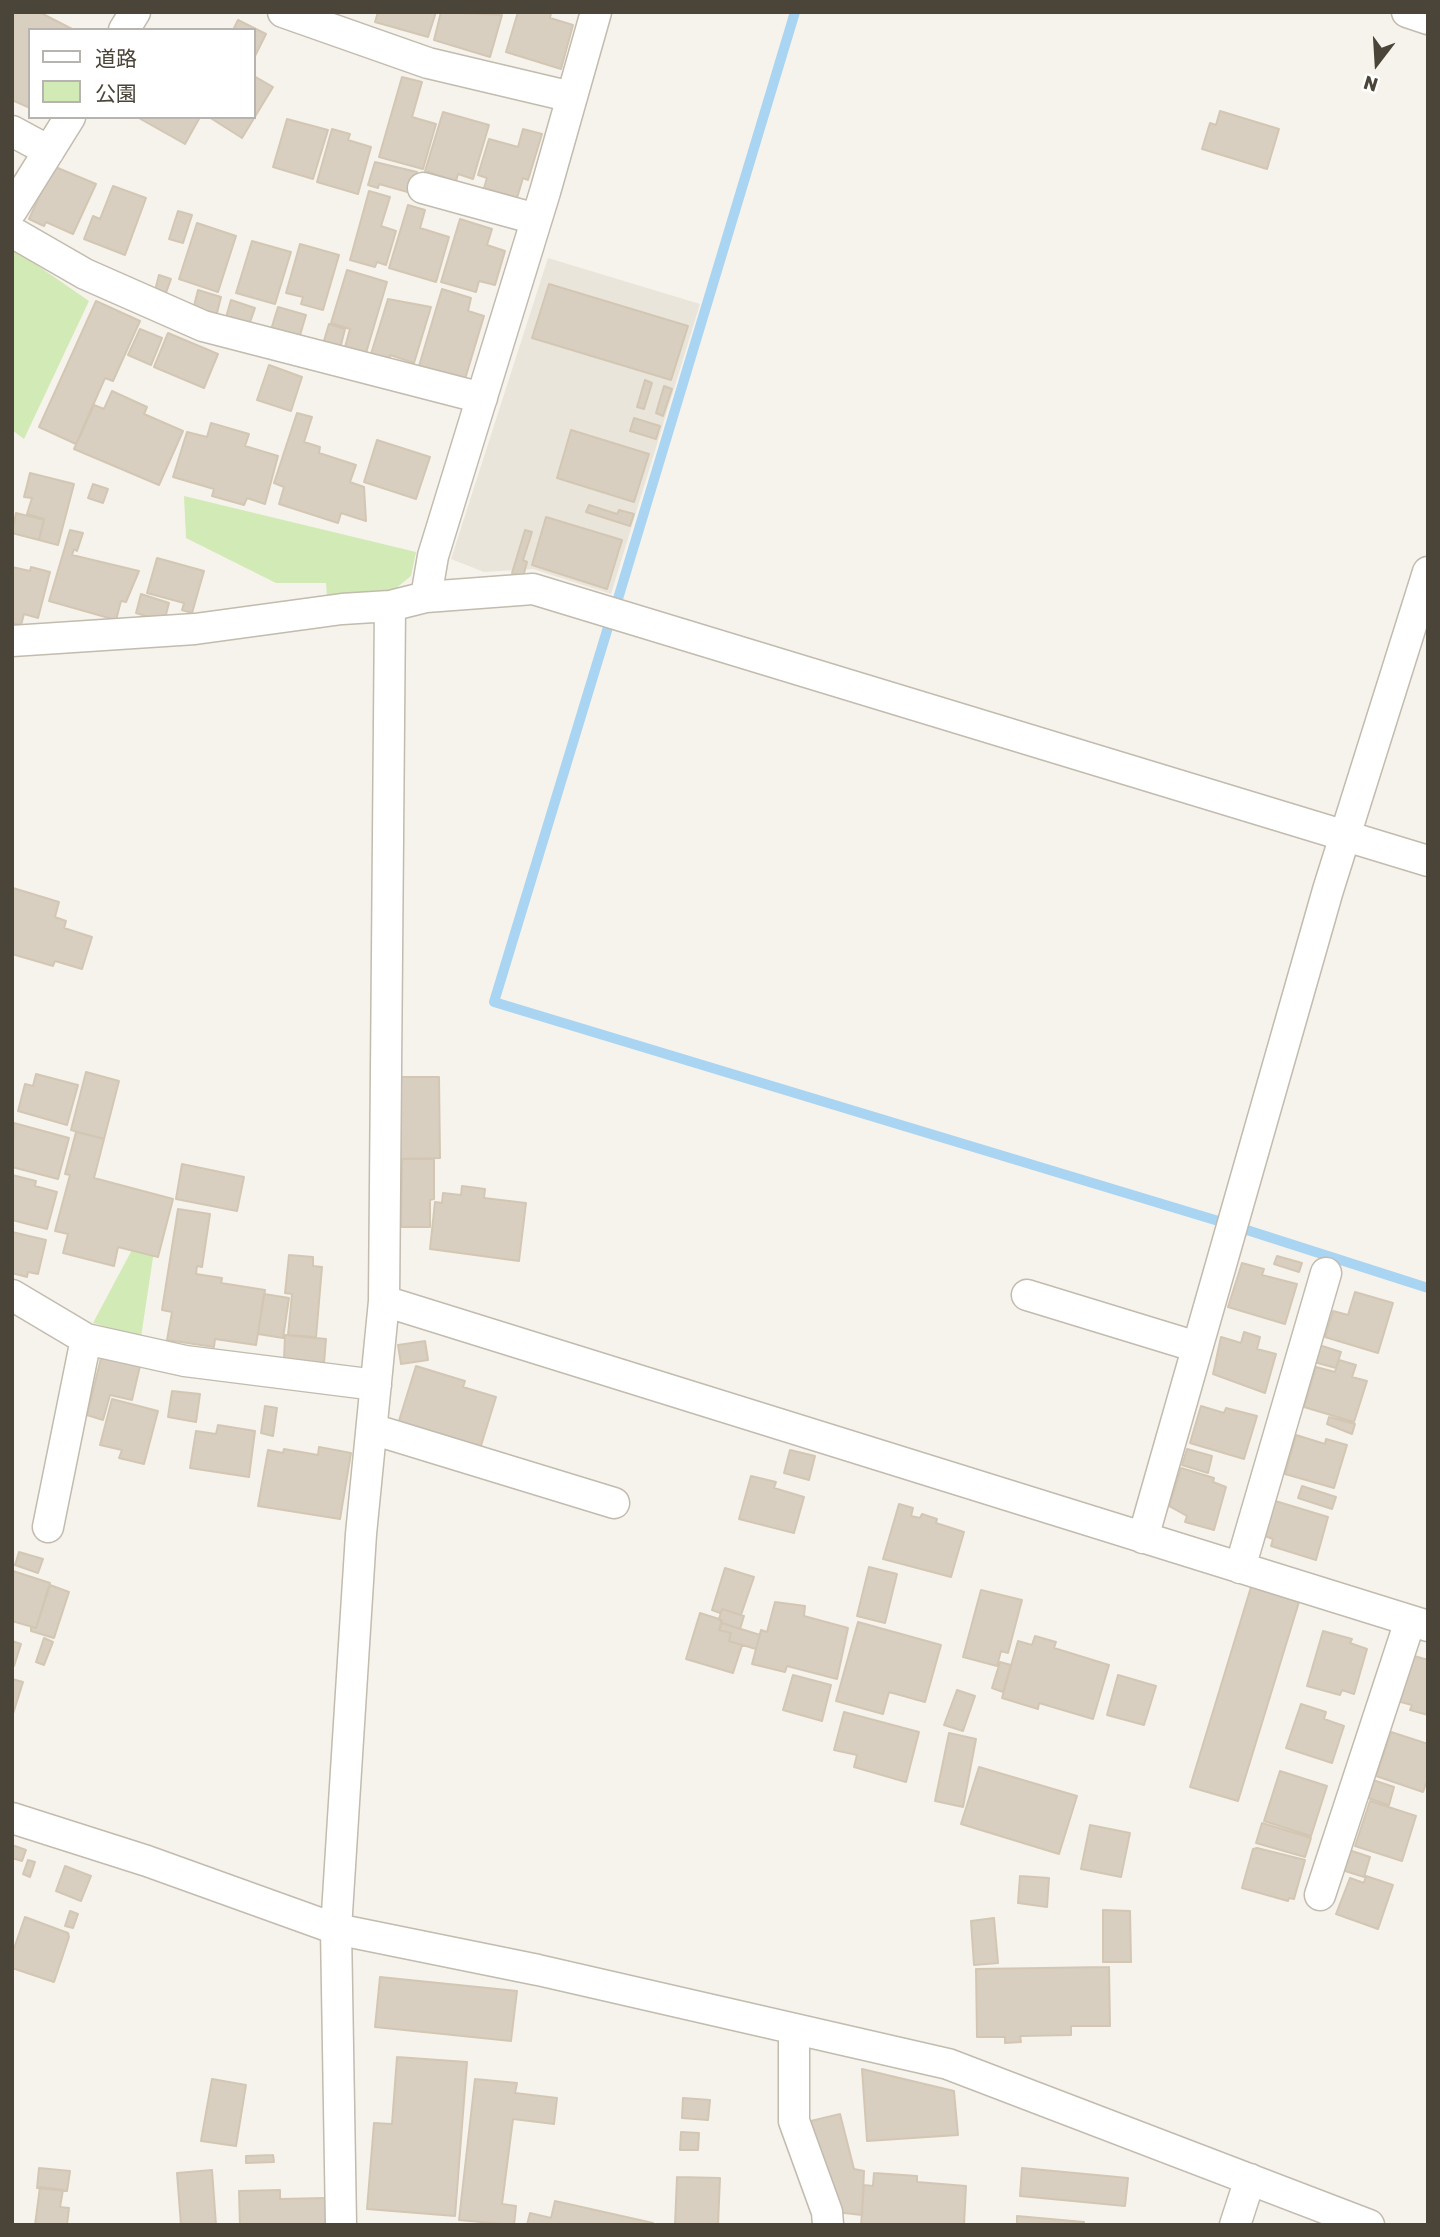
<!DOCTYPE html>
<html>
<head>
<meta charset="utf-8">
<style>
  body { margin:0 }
  #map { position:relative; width:1440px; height:2237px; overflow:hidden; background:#f6f3ec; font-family:Rubik,"Noto Sans JP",sans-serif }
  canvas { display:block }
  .frame { position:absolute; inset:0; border:14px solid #4b4439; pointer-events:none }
  .legend { position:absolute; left:28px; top:28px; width:228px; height:91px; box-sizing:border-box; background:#fff; border:2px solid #b7b4b0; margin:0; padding:9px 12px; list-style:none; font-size:21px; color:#4b4439 }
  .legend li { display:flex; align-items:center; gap:14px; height:35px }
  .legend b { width:35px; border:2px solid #b7b4b0 }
  .north { position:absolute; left:1342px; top:28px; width:70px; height:70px; -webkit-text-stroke:5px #fff; paint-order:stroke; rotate:197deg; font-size:19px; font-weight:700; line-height:28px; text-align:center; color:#4b4439 }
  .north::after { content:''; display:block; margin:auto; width:24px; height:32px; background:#4b4439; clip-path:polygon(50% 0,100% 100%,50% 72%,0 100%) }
</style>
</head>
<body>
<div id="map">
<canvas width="1440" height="2237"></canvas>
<div class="frame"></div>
<ul class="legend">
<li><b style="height:9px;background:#fff"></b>道路</li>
<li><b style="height:19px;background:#d2eab5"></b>公園</li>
</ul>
<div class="north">N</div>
</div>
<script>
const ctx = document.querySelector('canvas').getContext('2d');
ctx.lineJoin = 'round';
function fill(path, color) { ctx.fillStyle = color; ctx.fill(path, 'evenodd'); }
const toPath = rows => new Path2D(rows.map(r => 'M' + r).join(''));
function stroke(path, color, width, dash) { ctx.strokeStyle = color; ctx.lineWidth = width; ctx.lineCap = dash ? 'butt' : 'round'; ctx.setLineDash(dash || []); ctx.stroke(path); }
fill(toPath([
  [548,258,700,304,611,594,533,569,484,572,451,559]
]), '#eae5da');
fill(toPath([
  [12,248,89,301,24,439,12,430],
  [184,496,416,552,411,576,390,593,327,597,326,583,276,583,186,538],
  [134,1246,154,1251,141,1337,93,1323]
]), '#d2eab5');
stroke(toPath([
  [617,602,795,12],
  [609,624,494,1002,1225,1223,1428,1288]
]), '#a9d4f2', 10);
const building = toPath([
  [12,12,39,12,72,29,30,30,30,108,12,100,12,12],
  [378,12,436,12,428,37,375,22,378,12],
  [441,12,502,15,490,57,434,40,441,12],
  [518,12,547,12,551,13,550,18,573,25,561,69,506,52,518,12],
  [238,20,266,34,254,58,254,30,233,30,238,20],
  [254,76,273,87,242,138,209,117,254,117,254,76],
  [402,77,422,82,412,117,436,124,423,169,379,157,402,77],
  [1220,111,1279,129,1267,169,1202,149,1210,123,1216,125,1220,111],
  [443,112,489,125,473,179,458,174,456,181,425,171,443,112],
  [137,117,200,117,185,144,137,117],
  [287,119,328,130,313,179,273,167,287,119],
  [332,129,350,134,348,140,371,147,358,194,317,182,332,129],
  [523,129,542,134,528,180,523,178,517,198,484,188,487,178,478,175,489,139,518,147,523,129],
  [375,162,417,172,411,193,379,184,378,188,368,185,375,162],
  [53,166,96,184,73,234,46,222,44,226,29,219,53,166],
  [113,186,146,198,125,255,84,239,93,216,100,219,113,186],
  [369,191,390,197,381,226,396,231,386,265,377,262,375,267,350,260,369,191],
  [408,205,425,210,420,228,449,237,436,282,389,268,408,205],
  [178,211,192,215,183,243,169,239,178,211],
  [460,219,492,229,487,245,505,251,495,285,479,281,476,292,441,282,460,219],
  [197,223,236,236,218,292,179,279,197,223],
  [252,241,291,252,275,304,236,293,252,241],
  [300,244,339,255,323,310,301,304,303,297,286,293,300,244],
  [347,270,387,282,366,353,345,347,350,329,331,323,347,270],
  [159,275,171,279,163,301,153,298,159,275],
  [549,284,688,326,671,380,532,338,549,284],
  [442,289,471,298,468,311,484,316,465,379,419,366,442,289],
  [198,290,221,297,216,317,193,310,198,290],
  [388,299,431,307,414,363,390,355,389,361,371,354,388,299],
  [231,300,255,308,248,328,225,321,231,300],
  [96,301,140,321,113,381,105,378,76,444,39,427,96,301],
  [278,307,306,315,298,342,270,333,278,307],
  [329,324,345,329,340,349,323,344,329,324],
  [140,329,162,338,151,365,128,355,140,329],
  [168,333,218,354,204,388,154,367,168,333],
  [269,365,302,377,291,411,257,400,269,365],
  [645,380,652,383,644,409,637,407,645,380],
  [664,386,672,389,663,416,656,413,664,386],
  [112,391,147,407,144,414,183,431,159,485,74,449,94,405,104,409,112,391],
  [297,413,312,417,304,442,320,447,319,453,356,465,350,482,364,487,366,521,341,513,338,523,279,504,284,487,274,483,297,413],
  [634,418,660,426,656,439,630,431,634,418],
  [211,423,249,434,245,446,278,456,265,504,247,498,244,505,212,496,214,489,173,477,187,432,207,437,211,423],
  [571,430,649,454,634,502,557,478,571,430],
  [377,440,430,457,416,499,364,482,377,440],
  [30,473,74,484,58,545,39,540,44,519,27,514,32,498,24,497,30,473],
  [93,484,108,489,103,503,88,498,93,484],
  [589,505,617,514,619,510,634,514,630,526,586,512,589,505],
  [16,513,44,520,39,540,12,533,16,513],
  [546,517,622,540,607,589,532,565,546,517],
  [70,530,83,533,77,551,74,549,72,555,139,571,126,602,121,601,116,620,49,601,70,530],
  [525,530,532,532,523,560,527,562,523,577,512,573,525,530],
  [157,558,204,571,192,613,182,610,184,603,147,593,157,558],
  [12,567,30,571,31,567,50,572,38,618,24,614,21,625,12,623,12,567],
  [141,594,169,603,164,622,136,613,141,594],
  [12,883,13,888,59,902,55,917,66,921,64,928,92,937,82,969,55,961,53,966,12,954,12,883],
  [86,1072,119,1081,104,1139,71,1130,86,1072],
  [36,1074,78,1085,67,1125,18,1111,25,1084,33,1086,36,1074],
  [398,1077,439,1077,440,1158,399,1159,398,1077],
  [14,1123,69,1138,58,1179,12,1167,14,1123],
  [76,1132,104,1139,94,1178,173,1199,158,1257,118,1247,114,1266,63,1253,68,1234,55,1231,70,1175,65,1174,76,1132],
  [402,1159,434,1159,434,1199,430,1200,430,1227,401,1227,402,1159],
  [182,1164,244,1177,237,1211,176,1199,182,1164],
  [12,1175,36,1181,35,1186,57,1192,47,1229,12,1220,12,1175],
  [462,1186,485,1189,484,1198,526,1203,519,1261,430,1249,435,1202,442,1203,443,1193,461,1195,462,1186],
  [178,1209,210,1214,202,1267,197,1266,196,1274,222,1278,221,1283,265,1290,256,1345,215,1339,214,1347,167,1340,172,1312,162,1310,178,1209],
  [12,1232,46,1240,38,1274,28,1272,27,1277,12,1273,12,1232],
  [289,1255,313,1257,313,1266,322,1267,316,1337,288,1335,292,1294,285,1293,289,1255],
  [1277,1256,1302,1263,1299,1272,1274,1264,1277,1256],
  [1242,1263,1264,1269,1262,1275,1297,1284,1285,1324,1228,1307,1242,1263],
  [1355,1292,1393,1303,1378,1353,1325,1337,1333,1311,1348,1315,1355,1292],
  [264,1294,289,1298,283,1338,258,1334,264,1294],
  [1244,1332,1260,1337,1257,1349,1276,1354,1265,1393,1213,1374,1221,1337,1241,1343,1244,1332],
  [285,1335,326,1339,324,1363,284,1360,285,1335],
  [425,1341,428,1360,401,1364,398,1345,425,1341],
  [1319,1345,1341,1352,1336,1368,1314,1362,1319,1345],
  [101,1358,140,1366,132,1400,110,1395,103,1420,87,1415,101,1358],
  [1339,1360,1356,1365,1352,1377,1367,1381,1354,1422,1304,1407,1316,1367,1335,1372,1339,1360],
  [416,1366,465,1381,463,1387,496,1397,479,1452,398,1424,416,1366],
  [172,1391,200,1394,196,1422,168,1417,172,1391],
  [112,1399,158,1411,144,1464,119,1458,122,1450,100,1445,112,1399],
  [265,1406,277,1408,273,1436,261,1433,265,1406],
  [1201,1406,1224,1413,1226,1408,1257,1416,1244,1459,1190,1443,1201,1406],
  [1329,1417,1355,1424,1352,1434,1327,1424,1329,1417],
  [218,1425,255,1431,249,1477,190,1468,196,1431,216,1434,218,1425],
  [1296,1435,1325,1444,1326,1439,1347,1445,1334,1488,1285,1474,1296,1435],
  [319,1447,351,1453,340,1519,258,1506,268,1450,283,1453,284,1449,318,1455,319,1447],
  [1187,1449,1212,1456,1208,1473,1182,1465,1187,1449],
  [790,1450,815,1456,809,1480,784,1473,790,1450],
  [1181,1468,1214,1478,1213,1482,1226,1487,1214,1530,1185,1522,1187,1516,1169,1506,1181,1468],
  [751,1476,776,1482,774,1488,804,1497,794,1533,739,1519,751,1476],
  [1302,1486,1336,1497,1332,1509,1298,1498,1302,1486],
  [1272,1500,1328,1517,1316,1560,1271,1546,1273,1539,1262,1535,1272,1500],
  [899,1504,913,1508,911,1516,920,1518,922,1514,937,1519,936,1523,964,1532,951,1577,883,1559,899,1504],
  [19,1552,43,1559,38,1573,15,1565,19,1552],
  [869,1567,897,1574,885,1623,857,1616,869,1567],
  [725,1568,754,1577,741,1615,722,1609,720,1613,712,1610,725,1568],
  [13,1571,50,1583,36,1628,12,1621,13,1571],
  [50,1585,69,1592,54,1638,31,1631,31,1627,36,1628,50,1585],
  [1251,1587,1299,1602,1238,1801,1190,1787,1251,1587],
  [981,1590,1022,1600,1008,1653,1001,1651,997,1666,963,1657,981,1590],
  [775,1602,805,1606,804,1616,848,1628,837,1679,787,1666,785,1672,752,1664,761,1630,767,1632,775,1602],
  [722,1609,744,1616,740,1629,722,1623,719,1619,722,1609],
  [700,1613,722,1620,719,1630,731,1633,729,1641,742,1645,733,1673,686,1659,700,1613],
  [858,1622,941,1645,925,1702,889,1692,883,1714,836,1701,858,1622],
  [722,1623,760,1635,756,1649,729,1641,731,1633,719,1630,722,1623],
  [1323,1631,1352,1639,1350,1643,1367,1649,1354,1694,1342,1690,1340,1695,1307,1686,1323,1631],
  [1035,1636,1056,1642,1054,1648,1109,1665,1093,1719,1039,1703,1038,1709,1002,1698,1018,1641,1032,1645,1035,1636],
  [44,1638,53,1642,44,1665,36,1662,44,1638],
  [12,1641,21,1644,14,1666,12,1665,12,1641],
  [1411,1655,1428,1660,1428,1715,1410,1710,1412,1705,1397,1701,1411,1655],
  [1000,1662,1011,1665,1003,1692,992,1688,1000,1662],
  [793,1675,831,1685,822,1721,783,1710,793,1675],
  [1118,1675,1156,1686,1144,1725,1107,1715,1118,1675],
  [12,1679,23,1682,12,1717,12,1679],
  [957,1690,975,1696,963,1731,944,1725,957,1690],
  [1301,1704,1326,1712,1324,1719,1344,1726,1332,1763,1286,1748,1301,1704],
  [844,1712,919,1732,906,1782,854,1767,857,1755,834,1750,844,1712],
  [1391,1732,1428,1744,1428,1778,1423,1792,1376,1776,1391,1732],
  [949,1733,976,1739,963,1807,935,1801,949,1733],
  [979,1767,1077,1796,1059,1854,961,1824,979,1767],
  [1280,1771,1327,1786,1311,1836,1264,1821,1280,1771],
  [1370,1779,1394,1787,1389,1805,1365,1797,1370,1779],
  [1370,1801,1416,1816,1402,1861,1355,1846,1370,1801],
  [1262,1823,1311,1838,1305,1857,1256,1843,1262,1823],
  [1090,1825,1130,1833,1121,1877,1081,1869,1090,1825],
  [12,1845,26,1850,22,1861,12,1858,12,1845],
  [1257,1848,1305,1860,1294,1899,1289,1898,1288,1901,1242,1888,1253,1849,1257,1848],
  [1349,1850,1370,1857,1364,1877,1342,1870,1349,1850],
  [28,1860,35,1862,30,1877,23,1874,28,1860],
  [65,1866,91,1876,81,1901,56,1891,65,1866],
  [1020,1876,1049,1878,1047,1907,1018,1903,1020,1876],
  [1366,1876,1393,1885,1378,1929,1336,1914,1350,1878,1364,1883,1366,1876],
  [1103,1910,1130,1911,1131,1962,1103,1962,1103,1910],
  [70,1911,78,1914,73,1928,65,1926,70,1911],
  [25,1917,68,1933,69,1937,54,1982,12,1968,12,1954,25,1917],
  [994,1918,998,1963,974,1965,971,1921,994,1918],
  [1109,1967,1110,2026,1071,2026,1071,2035,1020,2036,1021,2042,1005,2043,1005,2037,977,2037,976,1969,1109,1967],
  [380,1977,517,1991,511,2041,375,2027,380,1977],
  [397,2057,467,2062,455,2216,367,2209,374,2123,392,2124,397,2057],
  [862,2069,954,2091,958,2135,867,2141,862,2069],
  [212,2079,246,2085,236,2146,201,2141,212,2079],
  [475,2079,517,2083,515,2093,557,2098,554,2124,513,2119,502,2204,516,2206,514,2225,459,2220,475,2079],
  [683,2098,710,2100,708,2120,682,2118,683,2098],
  [840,2114,854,2169,864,2171,862,2215,835,2212,811,2121,840,2114],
  [681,2132,699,2133,698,2150,680,2150,681,2132],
  [273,2155,274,2162,246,2163,246,2156,273,2155],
  [39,2168,70,2171,67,2191,37,2188,39,2168],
  [1022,2168,1128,2178,1125,2206,1020,2196,1022,2168],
  [212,2170,216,2225,181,2225,177,2173,212,2170],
  [874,2173,917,2176,917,2182,966,2186,964,2225,861,2225,864,2185,873,2186,874,2173],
  [677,2177,720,2178,718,2225,675,2225,677,2177],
  [40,2187,63,2190,60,2207,69,2208,67,2225,35,2225,40,2187],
  [280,2190,280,2199,325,2198,326,2225,240,2225,239,2191,280,2190],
  [555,2201,653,2223,653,2225,527,2225,530,2213,551,2218,555,2201],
  [1017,2216,1084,2222,1084,2225,1017,2225,1017,2216]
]);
fill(building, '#d8cfc1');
stroke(building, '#d3c7b4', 2);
const minor = toPath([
  [283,12,428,63,572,97],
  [1407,12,1428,19],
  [124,30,135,12],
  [12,131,49,151],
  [423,188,536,219],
  [12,210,70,117],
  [12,232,85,274,203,326,482,398],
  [426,597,433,556,545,192,596,12],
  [12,641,195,629,342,609,390,606,426,597,533,589,1428,861],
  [12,1295,86,1339,185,1361,376,1385],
  [1027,1295,1197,1347],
  [384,1301,1428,1626],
  [372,1429,614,1503],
  [48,1527,86,1339],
  [1143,1538,1328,890,1428,572],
  [1240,1568,1326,1273],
  [12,1818,147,1861,336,1929,538,1970,948,2064,1369,2225],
  [1320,1895,1410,1621],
  [794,2029,794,2121,827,2212,828,2225],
  [341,2225,336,1929,361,1534,384,1301,390,606],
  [1235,2225,1250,2179]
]);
stroke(minor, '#c2bbae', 33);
stroke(minor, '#fff', 30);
</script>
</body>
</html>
